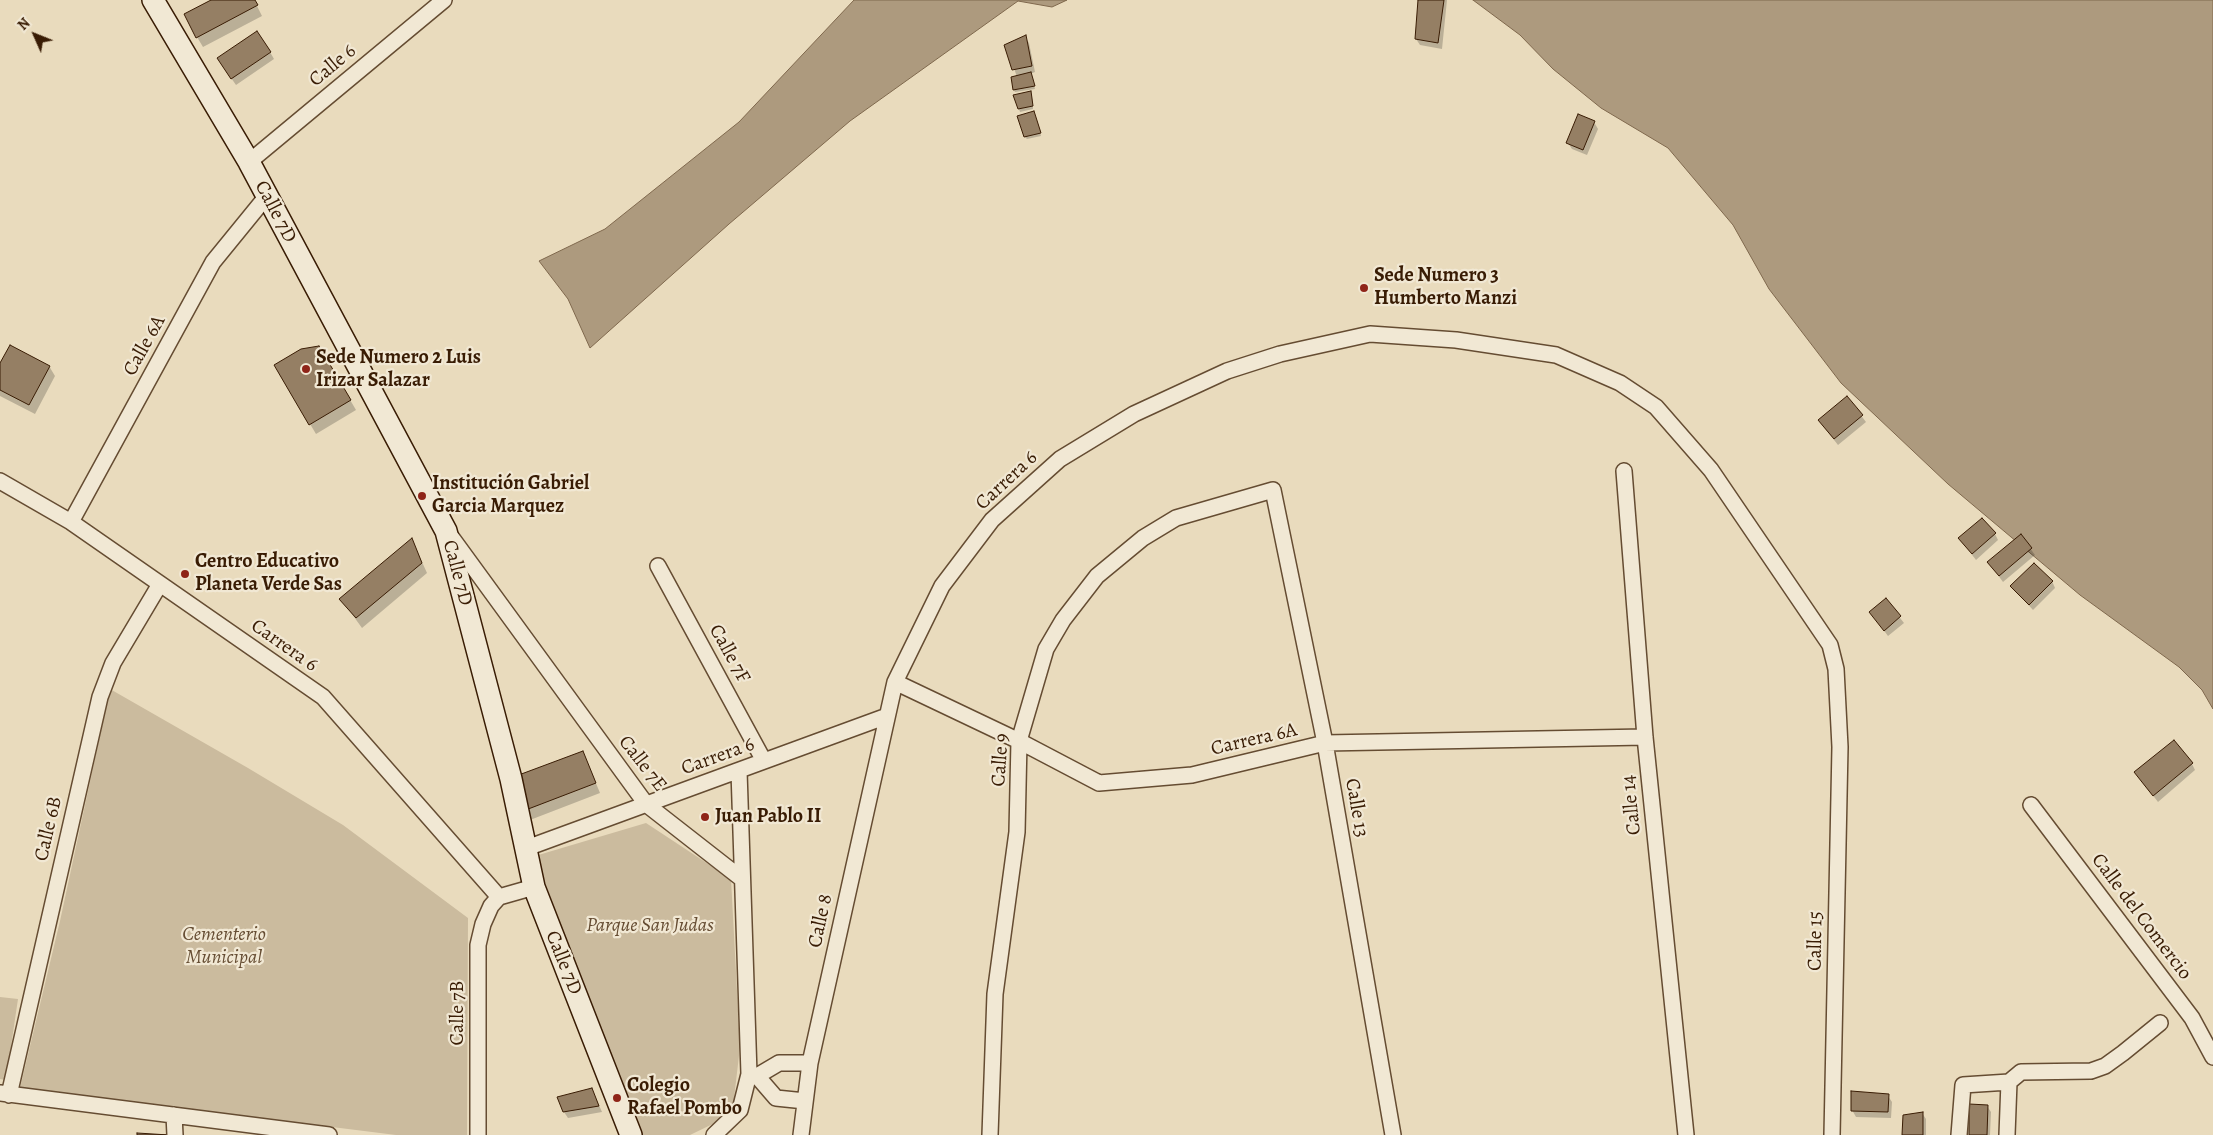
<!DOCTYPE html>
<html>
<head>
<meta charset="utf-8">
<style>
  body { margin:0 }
  #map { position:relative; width:2213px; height:1135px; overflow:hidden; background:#e9dbbd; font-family:Alegreya,serif }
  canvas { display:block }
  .north { position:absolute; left:10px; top:10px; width:50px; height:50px; -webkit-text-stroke:4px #f1e8d4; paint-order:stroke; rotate:314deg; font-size:14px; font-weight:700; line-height:20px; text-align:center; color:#391c04 }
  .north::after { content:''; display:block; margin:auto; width:18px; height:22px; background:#391c04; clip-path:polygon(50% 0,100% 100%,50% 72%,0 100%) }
</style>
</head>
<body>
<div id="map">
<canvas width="2213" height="1135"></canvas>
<div class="north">N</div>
</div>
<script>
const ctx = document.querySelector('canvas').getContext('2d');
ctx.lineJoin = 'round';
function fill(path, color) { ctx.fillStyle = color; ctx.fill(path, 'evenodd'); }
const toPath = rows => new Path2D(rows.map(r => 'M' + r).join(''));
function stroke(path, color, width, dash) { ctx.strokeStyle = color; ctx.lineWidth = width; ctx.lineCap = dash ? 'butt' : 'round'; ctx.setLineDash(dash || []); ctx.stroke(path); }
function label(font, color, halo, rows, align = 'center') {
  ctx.font = font + ' Alegreya,serif'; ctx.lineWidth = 4.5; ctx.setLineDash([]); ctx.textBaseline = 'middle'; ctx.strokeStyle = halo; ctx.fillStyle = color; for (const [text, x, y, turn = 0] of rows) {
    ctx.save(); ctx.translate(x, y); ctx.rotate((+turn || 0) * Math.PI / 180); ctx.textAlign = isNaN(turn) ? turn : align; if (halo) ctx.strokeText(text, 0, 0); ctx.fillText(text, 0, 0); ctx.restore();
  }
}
fill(toPath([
  [110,689,248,768,343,825,468,918,467,1135,396,1135,20,1088,60,921],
  [646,823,731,879,740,1047,733,1107,721,1120,690,1135,640,1135,535,856],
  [0,997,18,999,6,1080,0,1079]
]), '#cbbb9e');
const water = toPath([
  [854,0,1067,0,1052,7,1018,1,850,121,729,224,590,348,568,299,539,261,605,229,739,122,854,0],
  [1473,0,2213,0,2213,709,2202,690,2179,667,2080,595,1948,484,1841,383,1769,289,1733,225,1668,148,1601,108,1553,69,1520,35,1473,0]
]);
fill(water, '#ad9a7e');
stroke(water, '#7f684d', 1);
fill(toPath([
  [213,0,254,0,262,16,203,47,197,37],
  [1419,0,1447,0,1442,49,1420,45,1416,39],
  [1025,37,1029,43,1035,72,1030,74,1035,89,1015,92,1014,90,1017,77,1006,45],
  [270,52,274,59,236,85,222,65],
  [1032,96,1033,109,1020,112,1019,109],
  [1034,115,1041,136,1027,139,1025,137],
  [1594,122,1598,129,1587,155,1572,149,1568,143],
  [319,347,356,410,316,434,275,365],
  [0,366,49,366,55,376,35,414,0,396],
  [1847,397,1866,422,1838,445,1823,426],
  [1995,534,1998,540,1976,560,1960,539],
  [2021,536,2035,555,2003,582,1989,563],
  [412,540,427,573,362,628,341,599],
  [2052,581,2055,588,2033,610,2012,587],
  [1886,600,1904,623,1888,636,1871,613],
  [583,752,600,793,530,820,524,811],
  [2192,764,2195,770,2158,802,2136,773],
  [595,1096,602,1112,568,1118,564,1112],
  [1888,1096,1892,1102,1891,1118,1856,1117,1852,1110],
  [1987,1106,1991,1112,1990,1135,1970,1135],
  [1922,1113,1926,1119,1926,1135,1904,1135]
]), '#0003');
const building = toPath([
  [211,0,255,0,258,5,196,38,184,14,211,0],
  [1418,0,1444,0,1438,43,1415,39,1418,0],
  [257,31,271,52,231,79,217,58,257,31],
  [1026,35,1032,66,1012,70,1004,45,1026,35],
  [1031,72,1035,86,1013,90,1011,77,1031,72],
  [1031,91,1033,106,1018,109,1013,95,1031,91],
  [1034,111,1041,133,1024,137,1017,116,1034,111],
  [1578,114,1595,121,1583,150,1566,143,1578,114],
  [10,345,50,366,29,405,0,390,0,363,10,345],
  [319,346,351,400,309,425,274,365,301,349,319,346],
  [1847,396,1863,415,1834,439,1818,420,1847,396],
  [1982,518,1996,533,1972,554,1958,538,1982,518],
  [2021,534,2032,548,1999,576,1987,562,2021,534],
  [412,538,422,563,356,618,339,599,412,538],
  [2034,563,2053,581,2029,605,2010,586,2034,563],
  [1886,598,1901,616,1884,631,1869,612,1886,598],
  [2174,740,2193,763,2153,796,2134,772,2174,740],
  [583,751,596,783,523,811,516,776,583,751],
  [592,1088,599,1106,563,1112,557,1097,592,1088],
  [1851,1091,1889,1094,1888,1112,1851,1111,1851,1091],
  [1969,1104,1988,1105,1987,1135,1969,1135,1969,1104],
  [1923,1112,1923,1135,1902,1135,1903,1115,1923,1112],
  [137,1133,169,1135,137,1135,137,1133]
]);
fill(building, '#957f64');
stroke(building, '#391c04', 1);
const street = toPath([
  [249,162,444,0],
  [1624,471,1645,737,1686,1135],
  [0,481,71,522,323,697,499,897],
  [71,522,213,262,266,197],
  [452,538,646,804,742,879],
  [658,566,764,761],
  [895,682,1019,741,1099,783,1192,775,1325,743,1645,737],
  [2031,805,2192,1018,2213,1057],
  [524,849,887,716],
  [499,897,534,887],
  [749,1074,757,1076,776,1098,805,1101],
  [757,1076,779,1063,810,1063],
  [0,1093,329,1135],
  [9,1095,100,697,113,663,160,584],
  [174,1115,175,1135],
  [478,1135,478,945,483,924,491,906,499,897],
  [714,1135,740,1110,749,1074,739,771],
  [801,1135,810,1063,895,682,942,586,992,520,1060,459,1134,414,1227,371,1280,354,1370,334,1456,340,1556,355,1620,383,1656,407,1711,470,1830,645,1836,669,1840,747,1832,1135],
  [990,1135,995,994,1017,832,1019,741,1046,649,1063,620,1097,576,1143,538,1176,518,1273,490,1325,743,1393,1135],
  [1959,1135,1963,1085,2009,1082,2021,1072,2091,1071,2105,1066,2123,1053,2160,1023],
  [2007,1135,2009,1082]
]);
const secondary = toPath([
  [153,0,249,162,446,531,511,779,534,887,631,1135]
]);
stroke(street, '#654c32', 18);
stroke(secondary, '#391c04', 24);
stroke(street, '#f1e8d4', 15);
stroke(secondary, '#f1e8d4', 21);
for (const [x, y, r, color] of [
  [1364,288,5,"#8f2418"],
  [306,369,5,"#8f2418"],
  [422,496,5,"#8f2418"],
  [185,574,5,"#8f2418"],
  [705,817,5,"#8f2418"],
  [617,1098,5,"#8f2418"]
]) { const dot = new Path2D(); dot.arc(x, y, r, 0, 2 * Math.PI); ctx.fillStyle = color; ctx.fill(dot); stroke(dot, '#f1e8d4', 2); }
label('20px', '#391c04', '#f1e8d4', [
  ["Calle 6",333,66,-40],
  ["Calle 7D",275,212,62],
  ["Calle 6A",145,346,-61],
  ["Carrera 6",1007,481,-43],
  ["Calle 7D",457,573,75],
  ["Carrera 6",284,646,35],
  ["Calle 7F",729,654,61],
  ["Carrera 6A",1254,740,-13],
  ["Carrera 6",718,757,-20],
  ["Calle 9",1001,760,-86],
  ["Calle 7E",642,764,52],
  ["Calle 14",1632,805,-96],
  ["Calle 13",1356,808,80],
  ["Calle 6B",49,829,-77],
  ["Calle del Comercio",2141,917,53],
  ["Calle 8",821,921,-78],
  ["Calle 15",1816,941,-89],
  ["Calle 7D",563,963,68],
  ["Calle 7B",458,1013,-90]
]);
label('bold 20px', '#391c04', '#f1e8d4', [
  ["Sede Numero 3",1374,276],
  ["Humberto Manzi",1374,299],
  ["Sede Numero 2 Luis",316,358],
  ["Irizar Salazar",316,381],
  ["Institución Gabriel",432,484],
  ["Garcia Marquez",432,507],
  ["Centro Educativo",195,562],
  ["Planeta Verde Sas",195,585],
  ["Juan Pablo II",715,817],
  ["Colegio",627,1086],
  ["Rafael Pombo",627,1109]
], 'left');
label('italic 20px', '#654c32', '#f1e8d4', [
  ["Parque San Judas",650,926],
  ["Cementerio",224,935],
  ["Municipal",224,958]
]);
</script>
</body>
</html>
